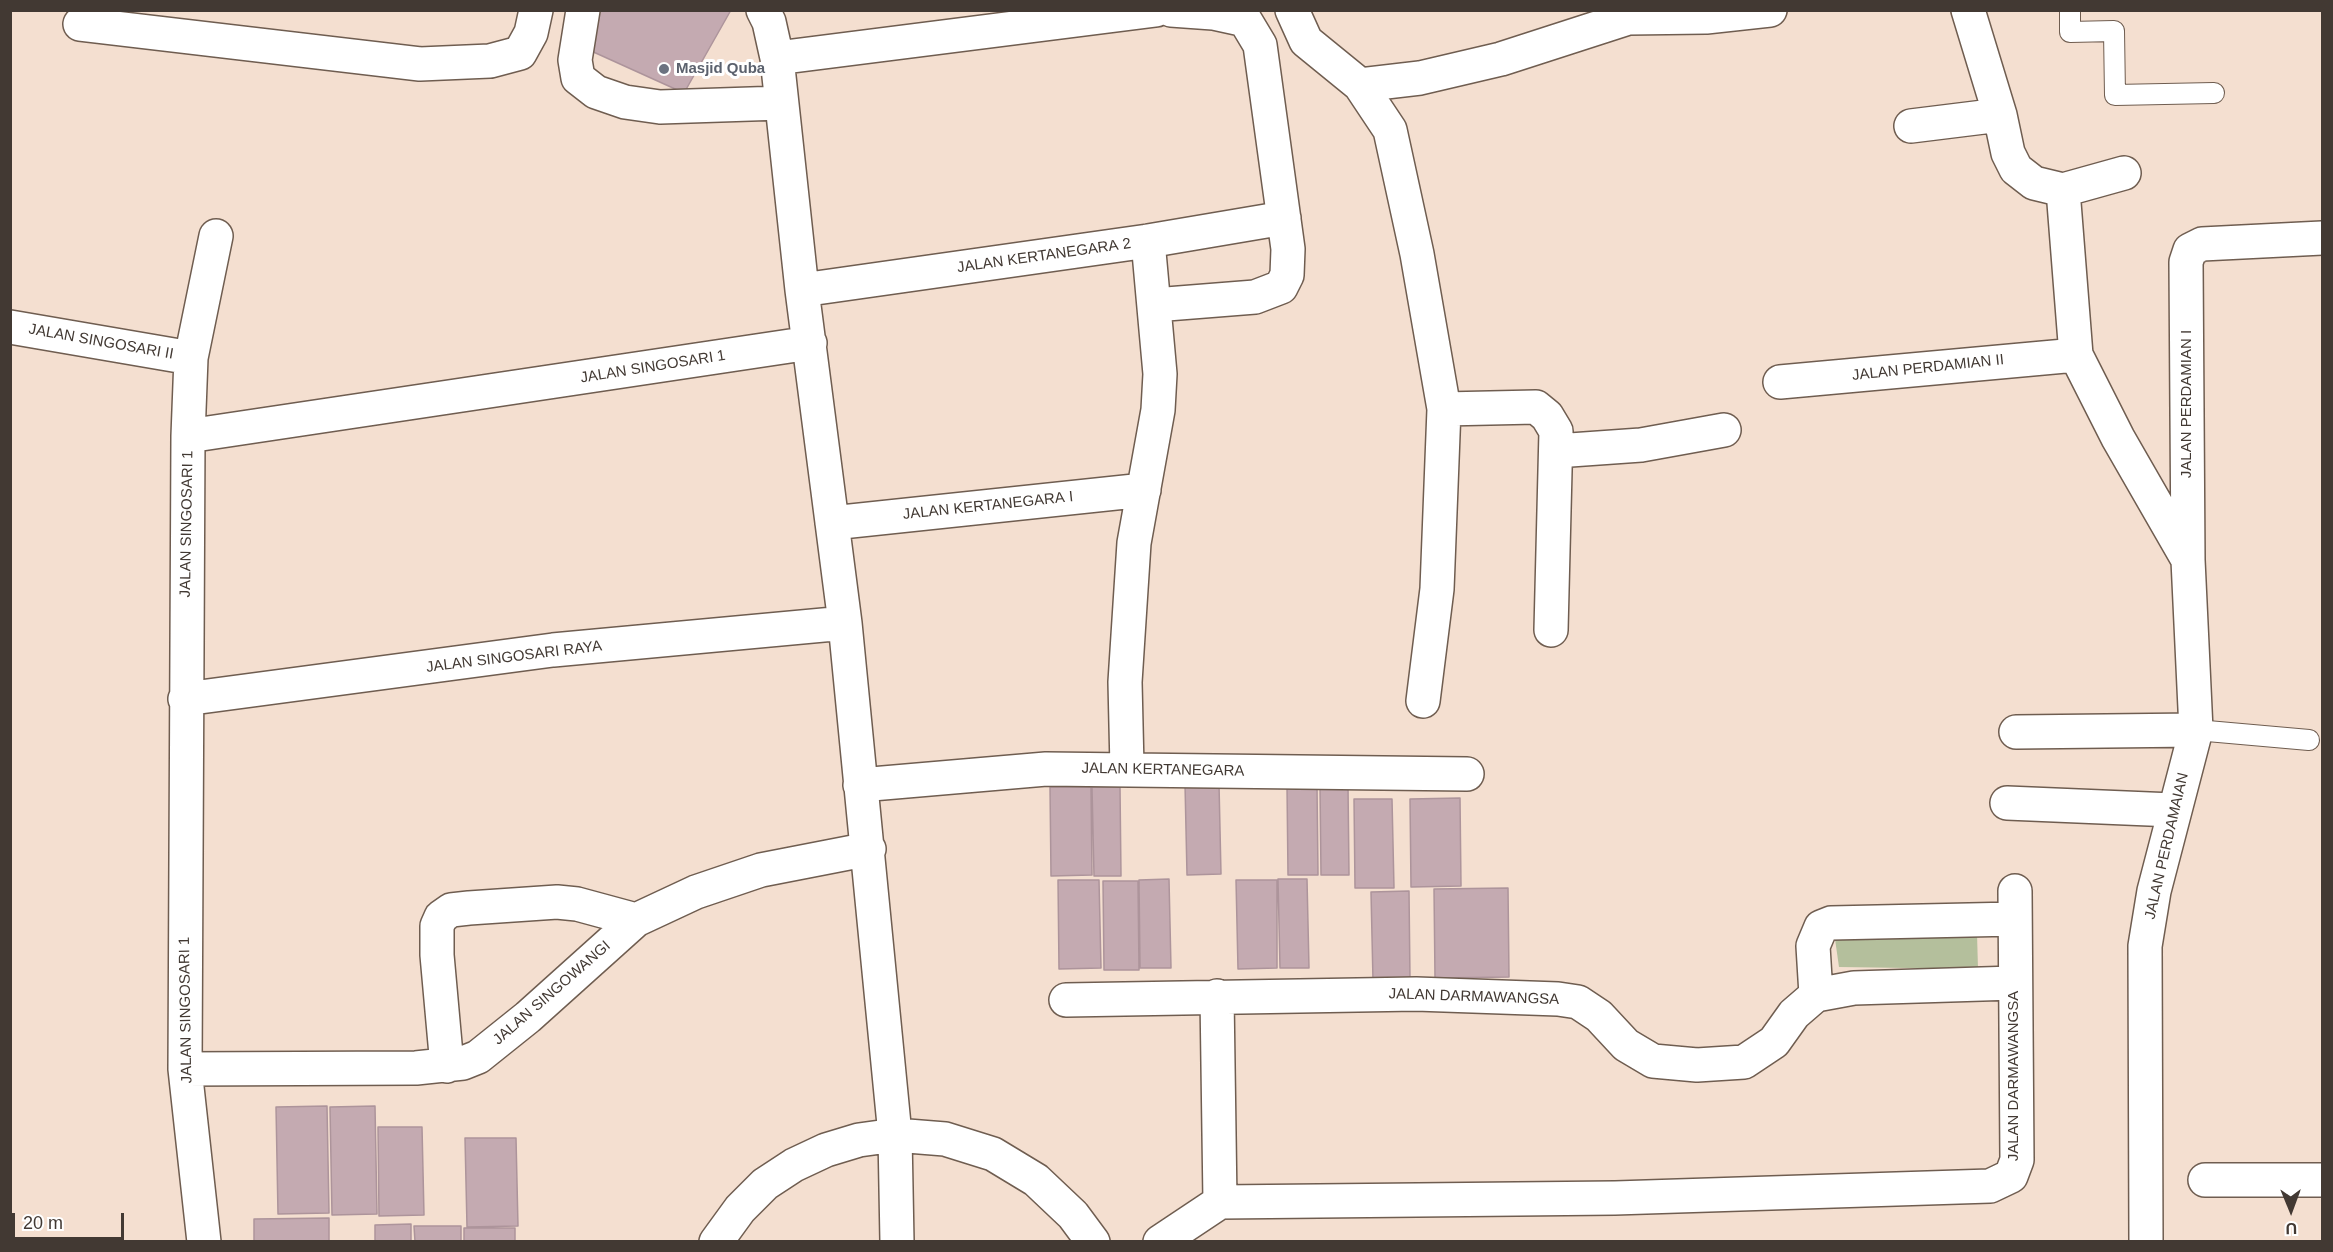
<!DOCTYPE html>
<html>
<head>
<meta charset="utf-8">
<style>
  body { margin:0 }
  #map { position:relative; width:2333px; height:1252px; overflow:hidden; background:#f4dfd0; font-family:Arial,sans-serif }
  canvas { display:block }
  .frame { position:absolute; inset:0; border:12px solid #423933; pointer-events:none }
  .north { position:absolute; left:2261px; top:1180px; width:60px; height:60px; -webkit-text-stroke:4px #fff; paint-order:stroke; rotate:179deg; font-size:16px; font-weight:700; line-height:24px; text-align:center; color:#423933 }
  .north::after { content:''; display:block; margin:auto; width:21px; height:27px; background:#423933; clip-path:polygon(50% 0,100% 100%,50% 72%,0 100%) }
  .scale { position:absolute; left:12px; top:1213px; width:112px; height:27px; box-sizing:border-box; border:3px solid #423933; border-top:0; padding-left:8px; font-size:18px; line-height:21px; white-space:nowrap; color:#423933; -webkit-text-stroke:4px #fff; paint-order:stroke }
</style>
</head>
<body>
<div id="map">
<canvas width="2333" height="1252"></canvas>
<div class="frame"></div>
<div class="north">U</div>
<div class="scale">20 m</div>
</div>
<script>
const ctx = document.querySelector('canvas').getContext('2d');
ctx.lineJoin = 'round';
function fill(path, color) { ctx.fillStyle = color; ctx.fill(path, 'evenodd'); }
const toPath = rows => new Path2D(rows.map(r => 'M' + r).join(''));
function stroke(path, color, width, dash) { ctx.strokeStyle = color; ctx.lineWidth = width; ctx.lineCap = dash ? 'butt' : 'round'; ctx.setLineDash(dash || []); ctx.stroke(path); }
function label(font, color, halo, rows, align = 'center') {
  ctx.font = font + ' Arial,sans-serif'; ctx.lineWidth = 6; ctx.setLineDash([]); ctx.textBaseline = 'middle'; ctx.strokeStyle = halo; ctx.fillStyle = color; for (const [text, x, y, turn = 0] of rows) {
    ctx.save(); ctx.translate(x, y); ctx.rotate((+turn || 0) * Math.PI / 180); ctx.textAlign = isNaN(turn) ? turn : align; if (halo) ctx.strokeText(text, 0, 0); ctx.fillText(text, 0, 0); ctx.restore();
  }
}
fill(toPath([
  [1834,932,1977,933,1978,969,1839,967]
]), '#b4bf9c');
const building = toPath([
  [595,10,731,10,684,93,578,45,595,10],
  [1185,784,1219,784,1221,874,1187,875,1185,784],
  [1287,786,1317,786,1318,875,1288,875,1287,786],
  [1320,786,1348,786,1349,875,1321,875,1320,786],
  [1050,787,1091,787,1092,875,1051,876,1050,787],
  [1092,787,1120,787,1121,876,1094,876,1092,787],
  [1460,798,1461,886,1411,887,1410,799,1460,798],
  [1354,799,1392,799,1394,888,1355,888,1354,799],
  [1169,879,1171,968,1140,968,1139,880,1169,879],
  [1278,879,1307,879,1309,968,1280,968,1278,879],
  [1058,880,1099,880,1101,968,1059,969,1058,880],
  [1236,880,1277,880,1277,968,1238,969,1236,880],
  [1103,881,1138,881,1139,970,1104,970,1103,881],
  [1508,888,1509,977,1435,978,1434,889,1508,888],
  [1409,891,1410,980,1373,981,1371,892,1409,891],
  [327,1106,329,1213,278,1214,276,1107,327,1106],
  [375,1106,377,1214,332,1215,330,1107,375,1106],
  [378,1127,422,1127,424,1215,379,1216,378,1127],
  [465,1138,516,1138,518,1226,467,1227,465,1138],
  [329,1218,329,1242,254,1242,254,1219,329,1218],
  [411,1224,411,1242,375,1242,375,1225,411,1224],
  [414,1226,461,1226,461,1242,415,1242,414,1226],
  [464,1228,515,1228,515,1242,464,1242,464,1228]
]);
fill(building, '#c4aab1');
stroke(building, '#ad949b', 1.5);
const lane = toPath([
  [2070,10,2070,32,2114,31,2115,95,2214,93],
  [2196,730,2309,740]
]);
const street = toPath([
  [583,10,575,60,578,78,596,92,625,102,660,107,781,103],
  [763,10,769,22,777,58,802,290,845,623,895,1135,897,1242],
  [1292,10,1306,41,1360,85,1390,130,1417,254,1444,409,1437,589,1423,701],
  [1968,10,2000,115,2008,153,2016,169,2034,183,2063,190,2076,355,2118,438,2187,558],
  [1609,11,1628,18,1706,17,1770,10],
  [80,24,420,64,490,61,520,53,531,33,536,10],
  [777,58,1156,10],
  [1360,85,1420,78,1501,59,1628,18],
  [1911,126,2000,115],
  [2063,190,2124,173],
  [802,290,1148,241,1284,218],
  [1154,305,1255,297,1281,287,1287,275,1288,249,1260,45,1245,20,1213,13,1171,10],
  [10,327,191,358],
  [1780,382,2076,355],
  [1444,409,1536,407,1547,416,1556,431,1551,630],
  [188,436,810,343],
  [1556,451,1641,445,1724,430],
  [832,523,1144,490],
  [185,699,553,650,845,623],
  [2016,732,2196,730],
  [1127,768,1125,682,1134,543,1158,410,1160,374,1148,241],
  [860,785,1046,769,1467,774],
  [2007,803,2173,810],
  [1816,995,1813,946,1821,927,1831,923,2015,919],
  [1217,996,1220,1202],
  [1066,1000,1416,994,1558,999,1578,1002,1599,1016,1626,1045,1653,1061,1697,1065,1744,1062,1774,1042,1794,1014,1816,995,1854,988,2014,983],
  [447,1066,437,955,437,926,441,917,451,910,469,908,557,902,577,904,636,920],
  [185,1069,416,1068,463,1063,478,1057,528,1017,636,920,696,892,761,870,869,849],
  [2205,1180,2322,1180],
  [204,1242,185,1069,188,436,191,358,216,236],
  [716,1242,740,1209,765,1184,794,1165,826,1150,859,1140,895,1135,945,1139,993,1154,1036,1180,1073,1215,1093,1242],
  [1160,1242,1220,1202,1615,1198,1990,1186,2011,1176,2017,1160,2015,891],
  [2146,1242,2145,946,2154,891,2196,730,2188,560,2186,262,2190,250,2202,244,2322,238]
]);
stroke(lane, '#6f5d50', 22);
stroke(street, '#6f5d50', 36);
stroke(lane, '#fff', 20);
stroke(street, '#fff', 33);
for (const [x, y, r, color] of [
  [664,69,6,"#6b7280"]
]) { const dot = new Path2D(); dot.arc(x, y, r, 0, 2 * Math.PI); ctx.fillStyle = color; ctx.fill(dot); stroke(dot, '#fff', 2); }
label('bold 15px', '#5b616d', '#fff', [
  ["Masjid Quba",676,69]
], 'left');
label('15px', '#423933', '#fff', [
  ["JALAN KERTANEGARA 2",1044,256,-8],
  ["JALAN SINGOSARI II",101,342,10],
  ["JALAN SINGOSARI 1",653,367,-9],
  ["JALAN PERDAMIAN II",1928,368,-6],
  ["JALAN PERDAMIAN I",2187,404,-90],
  ["JALAN KERTANEGARA I",988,506,-6],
  ["JALAN SINGOSARI 1",187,524,-89],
  ["JALAN SINGOSARI RAYA",514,657,-7],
  ["JALAN KERTANEGARA",1163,770,1],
  ["JALAN PERDAMAIAN",2167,846,-77],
  ["JALAN SINGOWANGI",552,993,-41],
  ["JALAN DARMAWANGSA",1474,997,2],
  ["JALAN SINGOSARI 1",186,1010,-91],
  ["JALAN DARMAWANGSA",2014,1076,-90]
]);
</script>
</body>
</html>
